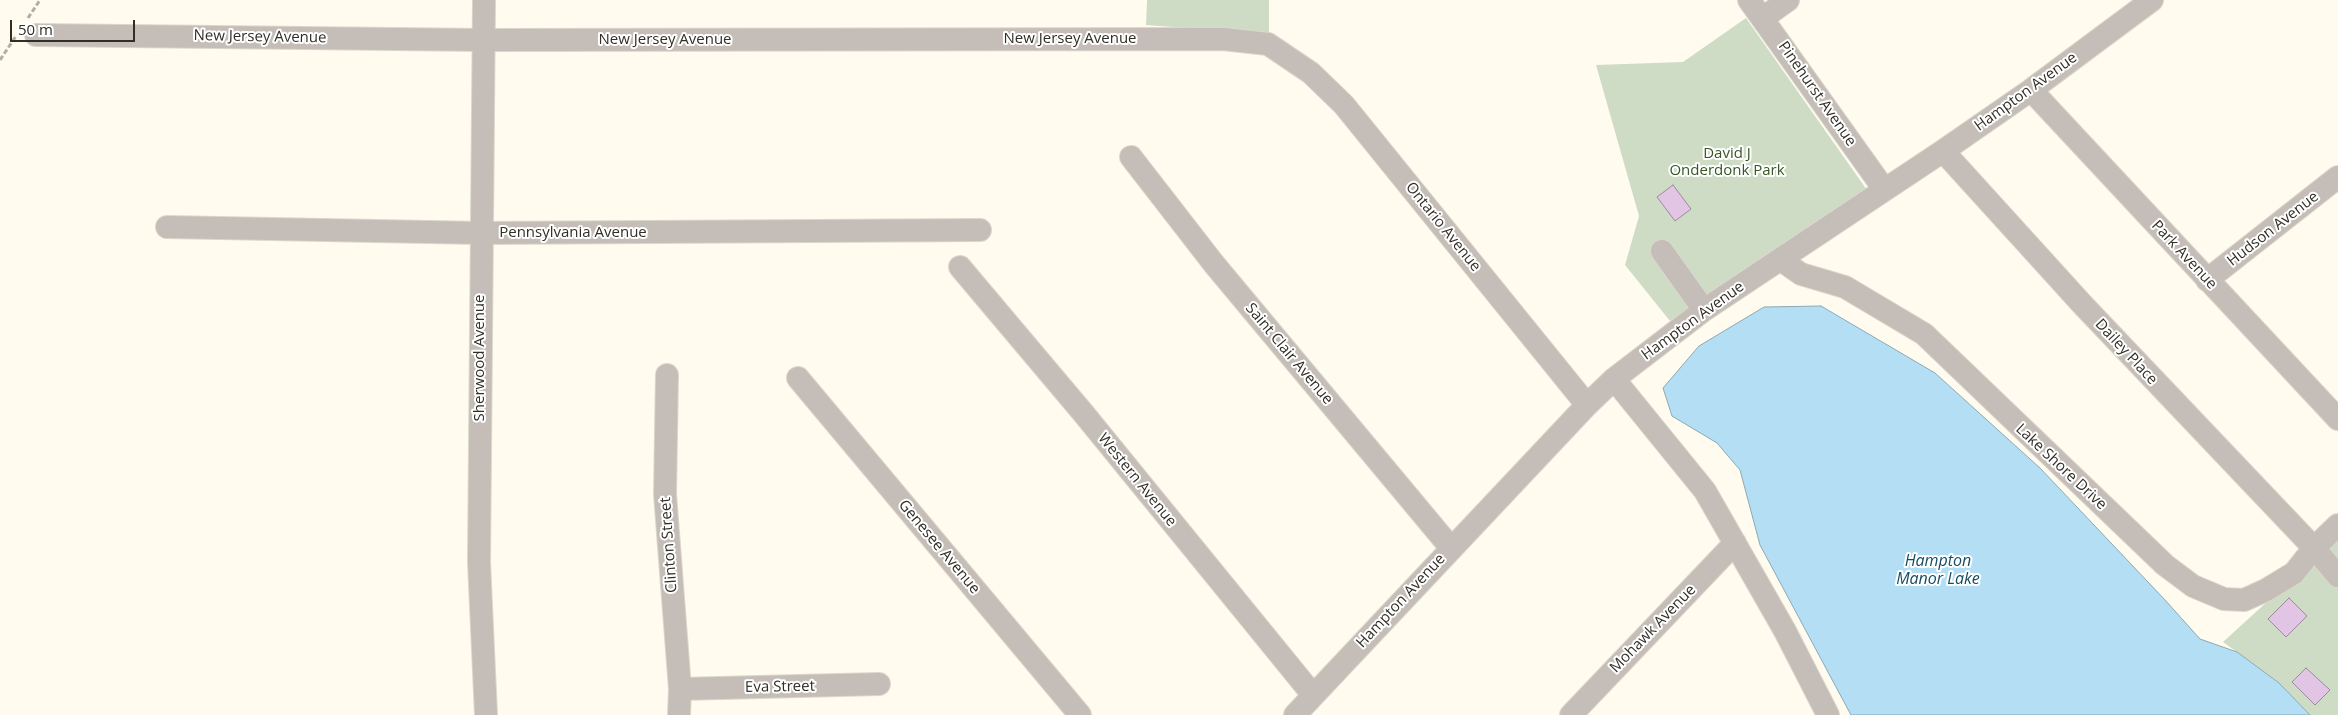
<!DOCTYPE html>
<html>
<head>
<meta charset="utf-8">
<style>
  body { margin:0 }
  #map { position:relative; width:2338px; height:715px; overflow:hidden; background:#fffcef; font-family:"Open Sans",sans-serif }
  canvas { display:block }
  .scale { position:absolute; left:10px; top:20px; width:125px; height:22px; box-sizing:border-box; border:2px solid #302e26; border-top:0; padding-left:6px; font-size:15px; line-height:18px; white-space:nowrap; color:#302e26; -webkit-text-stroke:4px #fff; paint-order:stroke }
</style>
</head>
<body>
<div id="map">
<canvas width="2338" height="715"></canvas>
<div class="scale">50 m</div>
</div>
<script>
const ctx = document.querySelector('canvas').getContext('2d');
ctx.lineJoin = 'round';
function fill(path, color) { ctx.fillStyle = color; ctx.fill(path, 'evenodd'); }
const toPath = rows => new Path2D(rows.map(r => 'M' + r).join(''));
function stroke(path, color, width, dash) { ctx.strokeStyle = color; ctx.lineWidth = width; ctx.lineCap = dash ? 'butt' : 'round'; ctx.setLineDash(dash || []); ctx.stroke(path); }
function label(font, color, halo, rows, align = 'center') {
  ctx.font = font + ' "Open Sans",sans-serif'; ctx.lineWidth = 4; ctx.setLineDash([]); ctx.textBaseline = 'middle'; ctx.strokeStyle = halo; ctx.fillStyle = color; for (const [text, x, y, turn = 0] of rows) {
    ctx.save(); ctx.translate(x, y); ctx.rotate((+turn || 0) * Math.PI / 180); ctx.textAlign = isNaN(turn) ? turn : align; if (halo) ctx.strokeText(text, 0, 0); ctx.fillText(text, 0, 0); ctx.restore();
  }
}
fill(toPath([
  [1147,0,1269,0,1269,34,1146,25],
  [1746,18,1867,190,1670,321,1625,265,1639,216,1596,65,1683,62],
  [2338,537,2338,715,2310,715,2279,683,2223,642]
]), '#cedcc6');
const water = toPath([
  [1821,306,1935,373,2040,468,2166,601,2200,639,2237,652,2279,683,2310,715,1851,715,1760,545,1740,470,1717,443,1672,416,1663,388,1699,346,1764,307,1821,306]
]);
fill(water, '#b3def4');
stroke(water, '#8ca9b6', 1);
const building = toPath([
  [1673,185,1691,209,1675,221,1657,197,1673,185],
  [2289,598,2307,616,2286,637,2268,619,2289,598],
  [2306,668,2330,690,2315,705,2292,682,2306,668]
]);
fill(building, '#e2c5e5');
stroke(building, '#9a8c9c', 1);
const minor = toPath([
  [484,0,479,562,486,715],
  [1749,0,1884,189],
  [1763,18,1788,0],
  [36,35,483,40,1223,39,1268,44,1311,73,1344,105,1587,405],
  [2031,90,2338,419],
  [1943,151,2082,304,2314,548,2338,576],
  [1131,157,1214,264,1451,548],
  [167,227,481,233,980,230],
  [1662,251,1704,310],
  [1781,260,1801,274,1845,287,1924,334,2165,565,2193,586,2224,599,2244,600,2266,590,2294,573,2314,548,2338,525],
  [960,267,1084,414,1313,695],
  [2207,280,2338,177],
  [667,375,665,494,680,689,679,715],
  [798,378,1080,715],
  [1614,379,1705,491,1785,631,1828,715],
  [680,689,879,684],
  [1295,715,1587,405,1614,379,1704,310,1943,151,2031,90,2152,0],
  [1571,715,1735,543]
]);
stroke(minor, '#dad7cb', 24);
stroke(toPath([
  [28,18,40,0],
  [0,60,16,36]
]), '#b2afa4', 3, [5, 2.5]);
stroke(minor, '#c5bdb7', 22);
label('15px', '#302e26', '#fff', [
  ["New Jersey Avenue",260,37,1],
  ["New Jersey Avenue",1070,39],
  ["New Jersey Avenue",665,40],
  ["Hampton Avenue",2026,92,-36],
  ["Pinehurst Avenue",1817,94,55],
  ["Ontario Avenue",1443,227,51],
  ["Hudson Avenue",2273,229,-38],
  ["Pennsylvania Avenue",573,233],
  ["Park Avenue",2184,255,47],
  ["Hampton Avenue",1693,321,-36],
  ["Dailey Place",2126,352,47],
  ["Saint Clair Avenue",1289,354,50],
  ["Sherwood Avenue",480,358,-90],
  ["Lake Shore Drive",2061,467,43],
  ["Western Avenue",1137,480,51],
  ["Clinton Street",669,545,-94],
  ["Genesee Avenue",939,547,50],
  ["Hampton Avenue",1401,601,-47],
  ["Mohawk Avenue",1653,629,-46],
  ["Eva Street",780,687,-1]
]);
label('15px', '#375624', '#fff', [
  ["David J",1727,154],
  ["Onderdonk Park",1727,171]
]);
label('italic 16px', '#164c63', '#fff', [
  ["Hampton",1938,561],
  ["Manor Lake",1938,579]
]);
</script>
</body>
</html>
